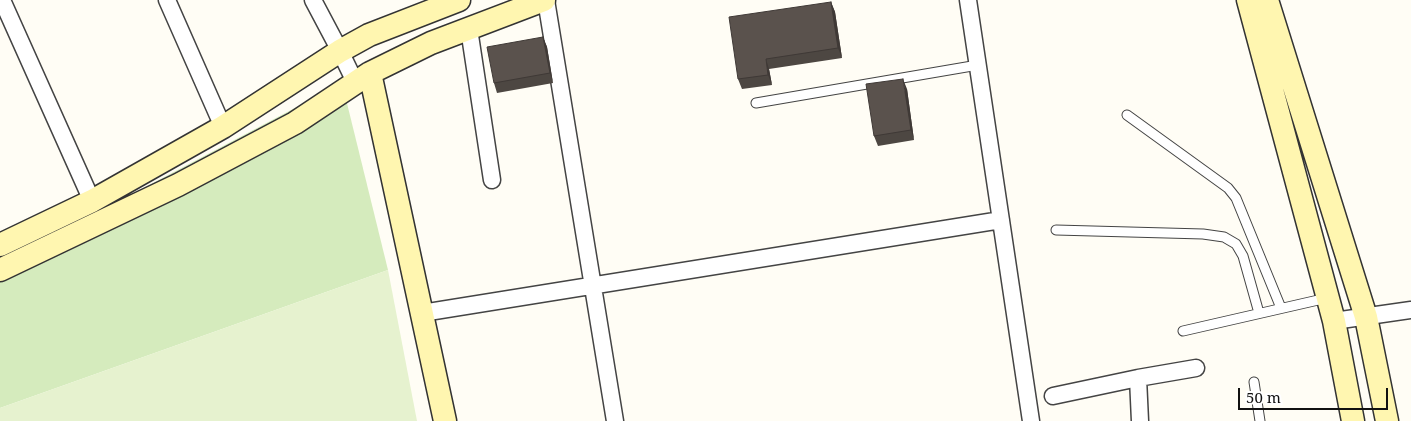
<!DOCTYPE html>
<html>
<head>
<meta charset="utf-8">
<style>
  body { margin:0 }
  #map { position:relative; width:1411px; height:421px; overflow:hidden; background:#fffdf5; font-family:"Noto Serif",serif }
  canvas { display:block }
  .scale { position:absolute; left:1238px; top:388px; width:150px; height:22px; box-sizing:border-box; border:2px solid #111; border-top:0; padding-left:6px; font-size:15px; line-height:18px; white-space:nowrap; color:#111; -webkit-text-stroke:4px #fff; paint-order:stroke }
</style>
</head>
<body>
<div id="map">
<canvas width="1411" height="421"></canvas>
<div class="scale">50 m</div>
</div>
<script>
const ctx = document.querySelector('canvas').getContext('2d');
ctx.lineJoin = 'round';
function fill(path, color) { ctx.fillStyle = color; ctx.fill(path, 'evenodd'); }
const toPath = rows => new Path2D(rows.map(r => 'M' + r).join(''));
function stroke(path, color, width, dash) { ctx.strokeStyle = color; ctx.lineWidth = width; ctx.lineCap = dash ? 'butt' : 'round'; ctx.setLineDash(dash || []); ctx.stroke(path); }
fill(toPath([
  [342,83,388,270,0,408,0,264]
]), '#d5ebbd');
fill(toPath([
  [388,270,417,421,0,421,0,408]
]), '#e6f2cf');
const lane = toPath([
  [756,103,978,65],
  [1127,115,1228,188,1236,198,1281,308],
  [1056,230,1203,234,1224,237,1236,244,1243,256,1259,313],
  [1183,331,1327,298],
  [1254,382,1260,421]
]);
const street = toPath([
  [2,0,92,201],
  [167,0,223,127],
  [313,0,340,51,356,84],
  [546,0,615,421],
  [968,0,1031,421],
  [469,29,492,180],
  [422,313,1001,220],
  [1334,321,1411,310],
  [1138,378,1140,421],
  [1053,396,1138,378,1196,368]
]);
const secondary = toPath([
  [1248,0,1334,321,1353,421],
  [1267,0,1366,317,1387,421],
  [370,73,445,421],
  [0,245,92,201,223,127,340,51,369,35,459,0],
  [0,270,178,185,295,123,370,73,431,43,544,0]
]);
stroke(lane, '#444', 11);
stroke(street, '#444', 19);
stroke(secondary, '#333', 25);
stroke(lane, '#fff', 9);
stroke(street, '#fff', 16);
stroke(secondary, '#fff6b0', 22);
fill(toPath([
  [831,2,835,12,842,58,769,69,772,85,742,89,738,79],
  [543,37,547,47,553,83,497,93,494,83],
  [907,89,914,140,878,146,874,136]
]), '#4d4742');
fill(toPath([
  [831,2,835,12,842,58,838,48],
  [543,37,547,47,553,83,550,73],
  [766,59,769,69,772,85,768,75],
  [903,79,907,89,914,140,911,130]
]), '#3f3936');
const building = toPath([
  [831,2,838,48,766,59,768,75,738,79,729,17,831,2],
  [543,37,550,73,494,83,487,47,543,37],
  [903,79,911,130,874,136,866,84,903,79]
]);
fill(building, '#5a524d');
stroke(building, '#3f3936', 1);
</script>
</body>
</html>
